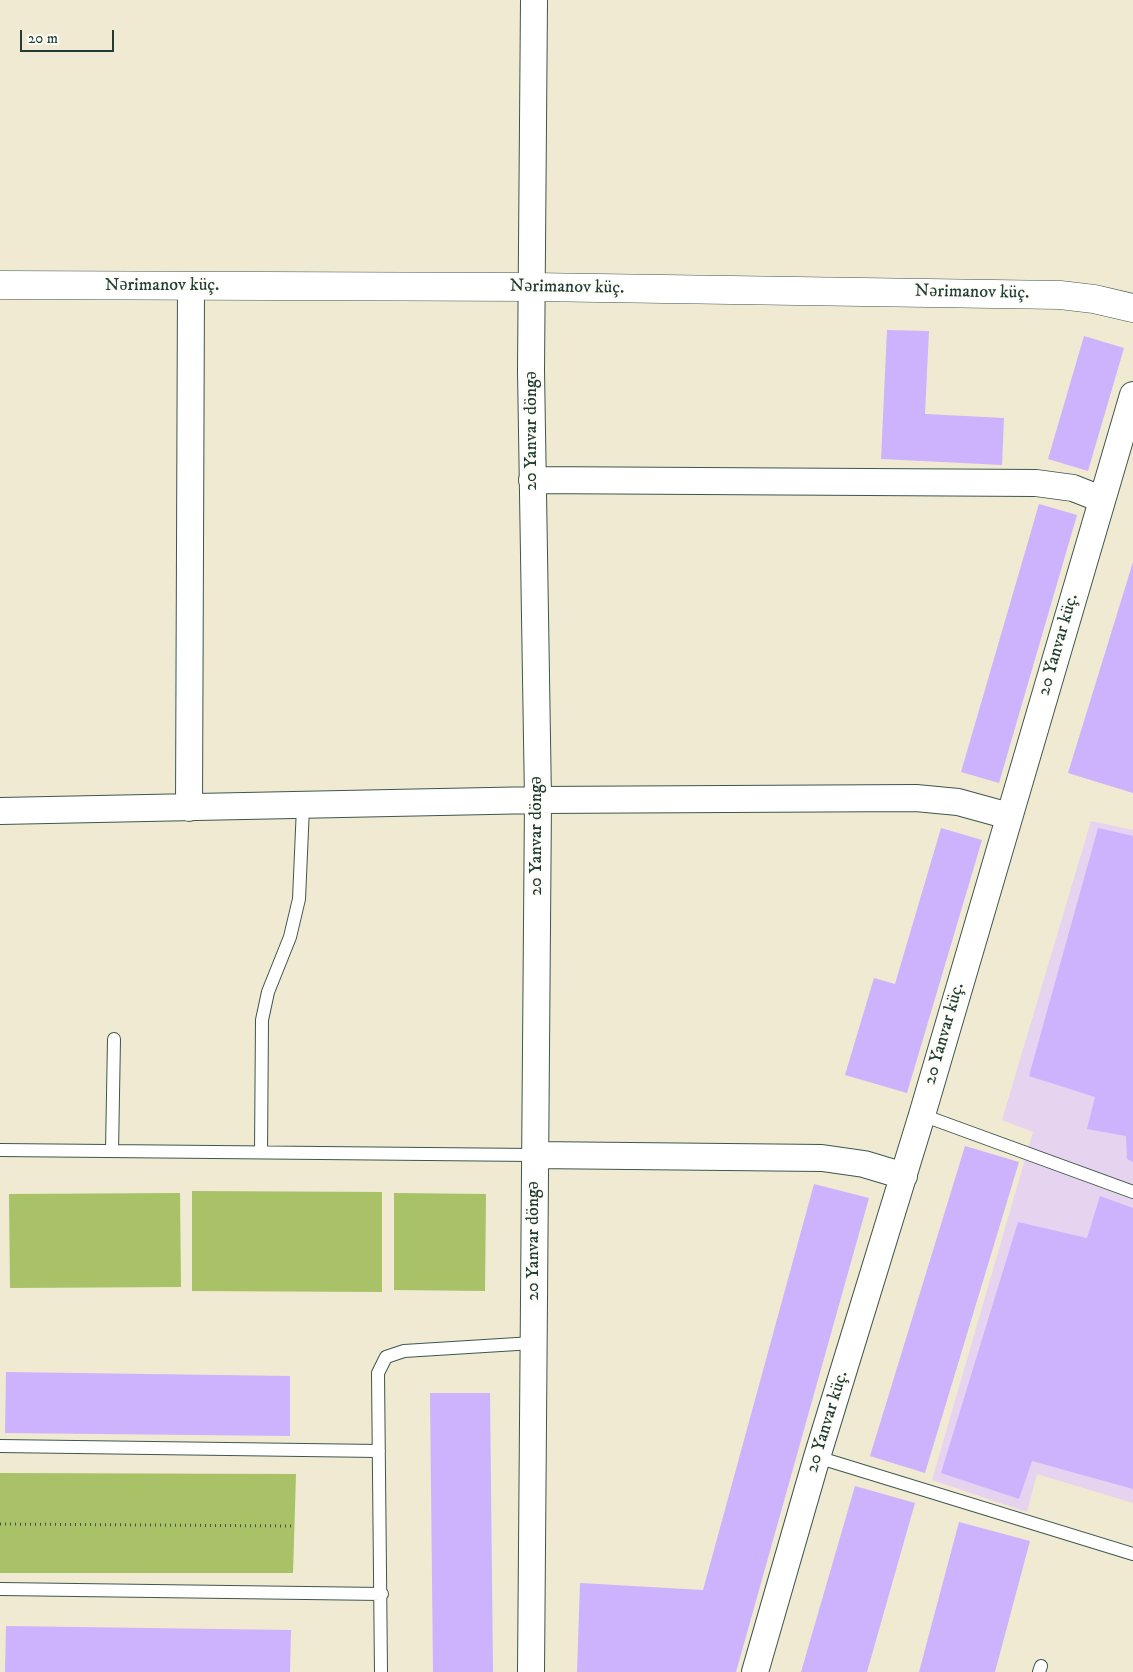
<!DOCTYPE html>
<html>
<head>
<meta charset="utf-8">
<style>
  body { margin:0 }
  #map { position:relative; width:1133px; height:1672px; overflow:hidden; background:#efead1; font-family:"IM FELL DW Pica",serif }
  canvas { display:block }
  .scale { position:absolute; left:20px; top:30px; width:94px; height:22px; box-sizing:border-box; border:2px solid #1f3d34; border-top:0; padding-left:6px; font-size:15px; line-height:18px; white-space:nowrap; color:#1f3d34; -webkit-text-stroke:4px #fdfcf7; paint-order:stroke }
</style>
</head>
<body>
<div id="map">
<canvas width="1133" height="1672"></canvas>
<div class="scale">20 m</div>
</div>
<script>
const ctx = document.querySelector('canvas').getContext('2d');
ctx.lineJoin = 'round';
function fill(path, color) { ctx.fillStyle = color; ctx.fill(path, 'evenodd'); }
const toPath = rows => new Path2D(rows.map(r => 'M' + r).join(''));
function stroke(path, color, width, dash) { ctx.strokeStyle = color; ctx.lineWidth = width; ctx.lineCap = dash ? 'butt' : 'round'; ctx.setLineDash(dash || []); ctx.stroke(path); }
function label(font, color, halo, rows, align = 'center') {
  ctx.font = font + ' "IM FELL DW Pica",serif'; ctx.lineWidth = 4; ctx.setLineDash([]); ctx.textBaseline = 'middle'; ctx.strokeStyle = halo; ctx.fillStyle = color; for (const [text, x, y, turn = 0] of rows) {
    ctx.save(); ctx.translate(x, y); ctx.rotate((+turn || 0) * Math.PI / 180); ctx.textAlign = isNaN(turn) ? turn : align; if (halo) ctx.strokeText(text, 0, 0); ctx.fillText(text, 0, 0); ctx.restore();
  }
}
fill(toPath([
  [1091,821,1133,830,1133,1503,1037,1474,1027,1512,932,1480,1033,1132,1002,1120]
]), '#e6d3f0');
fill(toPath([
  [192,1191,382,1192,382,1292,192,1291],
  [180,1193,181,1287,10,1288,9,1194],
  [394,1193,486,1194,485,1291,394,1290],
  [0,1473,296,1474,293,1573,0,1573]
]), '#a9c167');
fill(toPath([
  [887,330,929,331,925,414,1004,418,1002,465,881,459],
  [1084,336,1124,348,1088,471,1048,459],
  [1039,504,1077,515,999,783,961,772],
  [1133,562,1133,793,1068,773],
  [941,828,982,840,907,1093,845,1075,874,978,895,984],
  [1098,828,1133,836,1133,1162,1127,1159,1126,1136,1087,1129,1095,1097,1029,1076],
  [965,1146,1019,1162,925,1473,870,1456],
  [814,1184,869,1198,736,1672,577,1672,580,1583,703,1590],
  [1100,1196,1133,1208,1133,1489,1032,1461,1019,1499,941,1473,1018,1222,1087,1238],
  [6,1372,290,1376,290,1436,5,1433],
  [430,1393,490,1393,493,1672,433,1672],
  [855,1486,915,1503,867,1672,801,1672],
  [959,1522,1030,1541,995,1672,919,1672],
  [6,1626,291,1630,290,1672,5,1672]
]), '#cdb2fd');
const service = toPath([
  [922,1115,1133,1192],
  [0,1150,534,1155],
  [112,1151,114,1039],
  [261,1152,262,1020,268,992,290,937,299,899,303,807],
  [0,1446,379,1451],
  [817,1457,1133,1554],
  [0,1589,382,1594],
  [381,1672,378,1373,386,1357,404,1351,533,1343],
  [1039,1672,1041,1666]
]);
const minor = toPath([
  [532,480,1036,483,1073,488,1101,499],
  [189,808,191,286],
  [0,811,538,800,916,798,958,802,1009,816],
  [534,1155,822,1158,864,1164,904,1176],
  [531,1672,538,800,531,370,534,0],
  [755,1672,817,1457,922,1115,1133,395]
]);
const tertiary = toPath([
  [0,285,533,287,1060,295,1094,299,1133,308]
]);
stroke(service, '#3e574c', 14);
stroke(minor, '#3e574c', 28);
stroke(tertiary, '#3e574c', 29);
stroke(toPath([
  [0,1524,294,1526]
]), '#3e574c', 3, [1, 4]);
stroke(service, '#fff', 12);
stroke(minor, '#fff', 26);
stroke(tertiary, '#fff', 28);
label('18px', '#1f3d34', '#fdfcf7', [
  ["Nərimanov küç.",162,286],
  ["Nərimanov küç.",567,288,1],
  ["Nərimanov küç.",972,293,1],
  ["20 Yanvar döngə",532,431,-90],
  ["20 Yanvar küç.",1059,645,-74],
  ["20 Yanvar döngə",537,836,-90],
  ["20 Yanvar küç.",945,1034,-74],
  ["20 Yanvar döngə",534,1241,-90],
  ["20 Yanvar küç.",828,1422,-73]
]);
</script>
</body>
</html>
